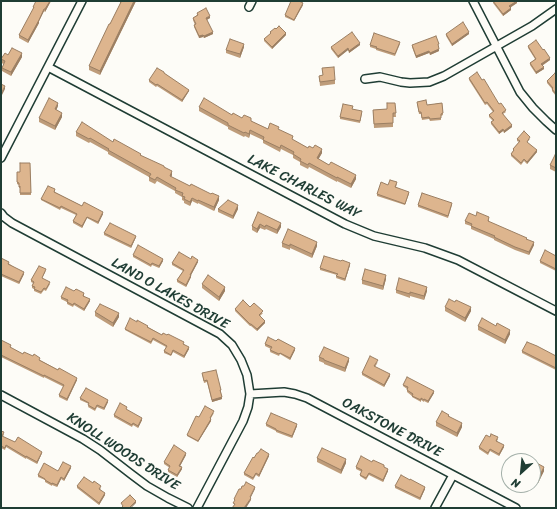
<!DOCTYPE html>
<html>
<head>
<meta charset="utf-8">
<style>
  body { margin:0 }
  #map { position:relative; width:557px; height:509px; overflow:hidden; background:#fdfcf7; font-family:Sriracha,sans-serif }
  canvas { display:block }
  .frame { position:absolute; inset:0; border:2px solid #1f3d34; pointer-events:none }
  .north { position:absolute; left:501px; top:453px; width:40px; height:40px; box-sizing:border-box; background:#fdfcf7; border:1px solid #a4b0a9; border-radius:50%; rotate:207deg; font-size:11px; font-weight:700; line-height:16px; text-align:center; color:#1f3d34 }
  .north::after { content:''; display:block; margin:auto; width:14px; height:18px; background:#1f3d34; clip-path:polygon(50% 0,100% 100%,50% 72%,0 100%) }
</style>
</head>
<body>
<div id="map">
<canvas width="557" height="509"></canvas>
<div class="frame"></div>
<div class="north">N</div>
</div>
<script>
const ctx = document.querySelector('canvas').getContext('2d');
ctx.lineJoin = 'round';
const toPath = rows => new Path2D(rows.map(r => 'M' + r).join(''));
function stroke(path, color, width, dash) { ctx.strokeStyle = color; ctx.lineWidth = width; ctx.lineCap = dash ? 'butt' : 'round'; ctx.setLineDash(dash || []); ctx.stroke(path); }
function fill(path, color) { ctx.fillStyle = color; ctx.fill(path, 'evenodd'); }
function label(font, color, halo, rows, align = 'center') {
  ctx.font = font + ' Sriracha,sans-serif'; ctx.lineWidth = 3.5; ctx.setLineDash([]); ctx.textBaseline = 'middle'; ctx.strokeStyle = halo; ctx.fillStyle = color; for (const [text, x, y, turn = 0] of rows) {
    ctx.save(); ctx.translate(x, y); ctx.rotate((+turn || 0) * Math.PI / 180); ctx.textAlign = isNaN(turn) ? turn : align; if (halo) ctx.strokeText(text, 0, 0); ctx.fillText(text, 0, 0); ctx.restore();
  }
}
const street = toPath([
  [473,1,520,92,533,108,546,121,556,130],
  [249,7,252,1],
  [48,67,345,224,374,236,425,248,458,260,556,311],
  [365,79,380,77,401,82,410,83,429,82,444,76,532,26,556,9],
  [1,158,82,1],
  [1,213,4,217,12,223,220,334,232,345,241,360,247,375,250,394,248,407,243,421,197,508],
  [250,394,284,392,295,394,307,398,516,508],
  [1,395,83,439,100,450,131,474,147,486,168,498,188,508],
  [435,508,453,475]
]);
stroke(street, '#1f3d34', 10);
stroke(street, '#fdfcf7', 7);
fill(toPath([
  [51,1,45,12,44,11,39,21,39,23,28,43,19,38,19,35,33,10,33,7],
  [120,1,136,1,100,75,89,70,89,66,120,4],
  [493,1,517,3,510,8,511,10,503,16,493,3],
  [303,5,294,21,285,17,285,15],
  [197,13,210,18,207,20,213,34,204,38,203,37,199,38,194,27,194,25,195,25,193,20,193,18,197,15],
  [276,29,286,35,272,49,264,41,264,39,270,34,270,32],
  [446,34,469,34,452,46,446,36],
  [400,44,395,56,376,50,376,49,370,47,370,45],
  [360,45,349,53,348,50,338,58,331,49,331,47],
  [412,45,439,46,438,46,439,51,430,55,429,53,416,58,412,47],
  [528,46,550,60,542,66,544,69,536,74,530,65,530,63,535,59,528,48],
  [244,47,240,58,226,53,226,50],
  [8,55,22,57,11,76,2,71,2,68,4,64,1,63,1,59],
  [322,68,335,80,335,84,320,86,319,76,323,75],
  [164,73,189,91,182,102,157,86,156,87,149,82,149,80],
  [556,75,556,96,552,91,552,89,547,83,547,81],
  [469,78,499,104,506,112,503,114,512,127,504,133,503,131,499,134,491,124,491,122,493,121,489,117,489,115,493,112,487,104,485,105,469,80],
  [395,103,396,117,393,117,393,127,374,128,373,110,387,109],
  [417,103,427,105,442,103,443,115,441,116,441,120,430,121,429,119,422,120,421,114,419,114],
  [58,106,56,110,62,117,55,130,39,122,39,118],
  [199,107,242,118,251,121,268,129,279,130,293,140,308,148,322,153,318,159,356,179,351,188,337,181,337,182,309,167,308,169,300,165,300,162,293,158,293,155,281,149,280,152,263,143,263,140,250,134,249,138,245,136,244,137,228,129,228,127,199,111],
  [353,109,362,113,360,123,340,119,340,117],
  [76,132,113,142,164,167,172,175,171,177,219,200,214,211,198,203,198,204,192,201,190,206,184,203,184,201,182,200,182,197,175,193,175,191,157,181,155,184,149,181,149,177,108,154,108,152,90,142,89,143,76,136],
  [517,139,530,139,527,142,537,152,527,164,524,161,521,165,511,156,511,154,513,151,513,149,519,142,517,141],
  [556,156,556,172,550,169,550,165],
  [30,163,31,195,20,195,20,188,19,188,19,185,17,184,17,172,20,172],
  [397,184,396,187,409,194,405,205,377,196,377,194,388,185],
  [55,191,55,192,82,206,103,214,98,224,87,218,82,228,73,223,73,221,76,215,61,208,60,210,41,200,41,199],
  [418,205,452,205,448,218,418,207],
  [218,209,238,209,233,219,218,212],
  [258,212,281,227,277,234,266,229,265,230,260,228,257,233,252,230,252,226],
  [476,216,489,220,489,222,526,239,534,245,529,255,515,250,494,240,494,239,471,229,471,226,465,224,465,221],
  [104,233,136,237,131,248,104,235],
  [282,243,317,246,312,258,290,248,290,250,282,247],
  [133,255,163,261,159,268,152,265,151,267,133,257],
  [556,256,556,271,540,263,540,261],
  [1,258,24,274,19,284,1,276],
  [191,259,198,262,191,275,191,277,186,287,177,282,177,280,183,271,172,265,172,263],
  [341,261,350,265,345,281,336,278,337,275,320,270,320,268],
  [46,271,42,278,50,284,46,291,44,290,41,294,34,291,34,289,32,288,32,286,33,283,31,282,31,280],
  [386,279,383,290,362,284,362,280],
  [202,284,225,291,219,301,202,288],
  [396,290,427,291,424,300,410,296,410,298,396,293],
  [74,291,84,295,84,296,90,301,84,311,74,305,73,307,67,304,67,302,61,299,61,297],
  [250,307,263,313,260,316,265,323,257,331,251,326,250,326,235,311,235,309],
  [445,307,471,311,465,322,445,311],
  [95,312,119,317,113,327,95,316],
  [478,326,496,326,510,334,505,344,478,330],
  [148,327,162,335,184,344,189,349,184,358,173,352,171,356,164,353,164,351,166,347,153,340,151,344,125,330,125,329],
  [1,340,11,347,11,348,23,354,40,360,77,380,67,401,59,397,59,395,64,387,44,377,44,378,1,357],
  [276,341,295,350,290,360,280,354,279,356,270,352,271,349,265,346,265,344],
  [522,351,556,356,556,370,522,353],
  [319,357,349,361,345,372,324,364,324,363,319,361],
  [378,362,375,367,390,376,384,387,362,375,362,373],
  [202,373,221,390,221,392,222,399,212,402,207,382,204,383],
  [403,385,434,393,428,403,424,401,424,402,421,400,421,402,412,397,412,396,407,392,407,389,403,386],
  [80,398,108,402,104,410,97,407,95,411,88,407,89,404,80,400],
  [127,410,142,420,138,428,133,425,132,427,114,417,114,415],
  [214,413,211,418,211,421,198,442,187,436,187,435,199,417],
  [449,416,462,427,457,437,436,426,436,422],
  [266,424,297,426,292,438,276,432,276,431,266,426],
  [1,431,4,434,3,437,42,453,37,464,26,458,26,459,6,447,5,450,1,448],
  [490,437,498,439,497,441,504,447,499,456,490,451,488,455,479,449,479,447],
  [258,453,269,456,259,477,256,475,253,480,244,475,244,473,254,458],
  [186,455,180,466,182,469,177,477,168,472,168,470,170,468,164,464,164,462],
  [317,458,346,463,341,474,317,462],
  [533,461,544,471,538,483,533,480],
  [356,467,384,467,388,471,383,482,369,475,366,480,360,476,360,475,362,472,356,469],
  [71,468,64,481,61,479,57,487,52,485,52,486,45,482,45,480,38,477,38,475],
  [93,483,101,488,100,489,105,495,99,505,77,488,77,486],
  [395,486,425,489,420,500,395,488]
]), '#be9c7a');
fill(toPath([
  [50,1,51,1,45,12,45,9],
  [134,1,136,1,100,75,100,71],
  [517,1,517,3,509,8,509,6],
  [303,3,303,5,294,21,294,20],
  [511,8,511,10,503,16,503,14],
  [44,9,44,11,39,21,39,23,28,43,28,40],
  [210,16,210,18,206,20,206,18],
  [213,32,213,34,204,38,204,36],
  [469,32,469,34,452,46,452,44],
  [286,33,286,35,272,49,272,47],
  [203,35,203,37,199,38,199,36],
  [360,43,360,45,349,53,349,51],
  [244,44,244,47,240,58,240,54],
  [348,48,348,50,338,58,338,56],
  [439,49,439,51,430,55,430,53],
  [429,51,429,53,416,58,416,56],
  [22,53,22,57,11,76,11,72],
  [550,58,550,60,541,66,541,64],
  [544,67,544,69,536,74,536,72],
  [5,86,5,89,1,97,1,94],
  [189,90,189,91,182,102,182,100],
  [58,103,58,106,55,113,55,109],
  [62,113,62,117,55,130,55,126],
  [512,125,512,127,504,133,504,131],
  [503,129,503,131,499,134,499,132],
  [250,130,250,134,249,138,249,134],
  [322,149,322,153,317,162,317,158],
  [537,150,537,152,527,164,527,162],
  [172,171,172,175,170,180,170,176],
  [356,175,356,179,351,188,351,184],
  [219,196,219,200,214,211,214,207],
  [192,198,192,201,190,206,190,202],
  [238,205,238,209,233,219,233,216],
  [103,212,103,214,98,224,98,222],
  [87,217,87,218,82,228,82,226],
  [281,223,281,227,277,234,277,230],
  [260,224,260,228,257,233,257,229],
  [136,236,136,237,131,248,131,246],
  [317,242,317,246,312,258,312,254],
  [534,242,534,245,529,255,529,252],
  [163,259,163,261,159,268,159,266],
  [198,260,198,262,190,277,190,275],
  [350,263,350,265,345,281,345,279],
  [24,272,24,274,19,284,19,282],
  [191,275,191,277,186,287,186,285],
  [386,275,386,279,383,290,383,286],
  [225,287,225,291,219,301,219,297],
  [427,287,427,291,424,300,424,296],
  [90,299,90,301,84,311,84,309],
  [471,307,471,311,465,322,465,318],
  [119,313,119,317,113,327,113,323],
  [265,321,265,323,257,331,257,329],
  [510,330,510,334,505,344,505,340],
  [189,347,189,349,184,358,184,356],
  [295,348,295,350,290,360,290,358],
  [349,358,349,361,345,372,345,368],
  [390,374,390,376,384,387,384,385],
  [77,378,77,380,67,401,67,399],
  [434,391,434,393,428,403,428,401],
  [222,397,222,399,212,402,212,400],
  [108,400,108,402,104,410,104,408],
  [142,418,142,420,138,428,138,426],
  [211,419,211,421,198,442,198,441],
  [462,423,462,427,457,437,457,433],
  [297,424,297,426,292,438,292,436],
  [504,445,504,447,499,456,499,454],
  [42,452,42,453,37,464,37,462],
  [186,453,186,455,179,468,179,466],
  [269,454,269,456,259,477,259,475],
  [346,459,346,463,341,474,341,470],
  [71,466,71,468,64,481,64,479],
  [182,467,182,469,177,477,177,475],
  [544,467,544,471,538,483,538,479],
  [388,469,388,471,383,482,383,480],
  [61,477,61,479,57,487,57,485],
  [255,487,255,489,250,499,250,497],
  [425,487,425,489,420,500,420,498],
  [105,493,105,495,99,505,99,503],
  [251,498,251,500,246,508,244,508],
  [136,501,136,503,131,508,130,508]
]), '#9b7f63');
const building = toPath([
  [36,1,50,1,45,9,44,9,39,20,28,40,19,35,34,7,33,7,36,1],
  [121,1,134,1,100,71,89,66,109,24,110,24,121,2,120,2,121,1],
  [291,1,299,1,303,3,294,20,285,15,291,1],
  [493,1,517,1,509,6,511,8,503,14,493,1],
  [206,8,210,16,206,18,213,32,204,36,203,35,199,36,194,25,196,24,193,18,198,15,197,13,206,8],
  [463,22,469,32,452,44,446,34,463,22],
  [279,26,286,33,272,47,264,39,271,33,270,32,275,28,276,29,279,26],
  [352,32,360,43,349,51,348,48,338,56,331,47,352,32],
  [374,33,400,42,395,54,376,48,377,47,370,45,374,33],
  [436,36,439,44,438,44,439,49,430,53,429,51,416,56,412,45,436,36],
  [230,39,244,44,240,54,226,50,230,39],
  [536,40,543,50,544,49,550,58,541,64,544,67,536,72,530,63,536,59,528,46,536,40],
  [12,48,22,53,11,72,2,68,5,61,1,59,5,53,8,55,12,48],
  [334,67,335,80,320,82,319,76,323,75,322,68,334,67],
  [157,68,164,72,164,73,189,90,182,100,157,84,156,85,149,80,157,68],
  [477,72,482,80,484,79,499,104,501,103,506,110,502,113,512,125,504,131,503,129,499,132,491,122,494,120,489,115,494,111,487,102,485,103,469,78,477,72],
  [555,73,556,75,556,94,552,89,553,88,547,81,555,73],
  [1,84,5,86,1,94,1,84],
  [49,98,58,103,55,109,62,113,55,126,39,118,49,98],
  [204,98,232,115,233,113,242,118,244,115,251,118,251,121,268,129,270,123,279,127,278,129,293,136,292,139,308,148,309,146,313,148,315,145,322,149,317,158,329,165,331,162,356,175,351,184,337,177,337,178,309,163,308,165,300,161,301,159,293,154,294,152,281,145,280,148,263,140,264,137,250,130,249,134,245,132,244,133,228,125,228,123,199,107,204,98],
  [426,100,427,105,442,103,443,113,441,114,441,118,430,119,429,117,422,118,421,112,419,112,417,102,426,100],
  [387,103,395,103,396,113,393,113,393,123,374,124,373,110,387,109,387,103],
  [343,104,353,106,352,109,362,111,360,121,340,117,343,104],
  [82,122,113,142,114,139,141,154,140,155,164,166,164,167,172,171,170,176,190,186,191,184,211,194,212,193,219,196,214,207,198,200,198,201,192,198,190,202,184,199,185,197,182,196,183,193,175,190,176,188,157,177,155,180,149,177,151,174,108,150,109,149,90,138,89,139,76,132,82,122],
  [524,131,530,137,527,142,537,150,527,162,524,159,521,163,511,154,514,150,513,149,520,141,517,139,524,131],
  [555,155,556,156,556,168,550,165,555,155],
  [20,163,30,163,31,193,20,193,20,186,19,187,19,183,17,182,17,172,20,172,20,163],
  [390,180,397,182,395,187,409,192,405,204,377,194,381,182,388,185,390,180],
  [48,186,55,189,54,192,82,206,84,202,103,212,98,222,87,217,82,226,73,221,77,214,61,206,60,208,41,199,48,186],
  [422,193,452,203,448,216,418,205,422,193],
  [228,200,238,205,233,216,218,209,228,200],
  [258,212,281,223,277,230,266,225,265,227,260,224,257,229,252,226,258,212],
  [477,212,489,217,488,221,527,238,526,239,534,242,529,252,515,247,494,237,495,236,471,226,472,224,465,221,469,213,476,216,477,212],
  [110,223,136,236,131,246,104,233,110,223],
  [288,229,317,242,312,254,290,244,290,246,282,243,288,229],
  [138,245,163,259,159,266,152,263,151,265,133,255,138,245],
  [545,250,556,256,556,269,540,261,545,250],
  [179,252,191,259,192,256,198,260,190,275,191,275,186,285,177,280,184,270,172,263,179,252],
  [324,256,341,261,342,260,350,263,345,279,336,276,338,274,320,268,324,256],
  [1,258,9,262,8,264,24,272,19,282,1,274,2,273,1,273,1,258],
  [39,266,46,269,42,278,50,282,46,289,44,288,41,292,34,289,35,287,32,286,34,282,31,280,39,266],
  [365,269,386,275,383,286,362,280,365,269],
  [208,275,225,287,219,297,202,284,208,275],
  [399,278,427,287,424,296,410,292,410,294,396,290,399,278],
  [66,287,74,291,76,289,84,293,83,296,90,299,84,309,74,303,73,305,67,302,68,300,61,297,66,287],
  [449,299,455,302,456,300,471,307,465,318,445,307,449,299],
  [243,300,250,307,254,303,263,311,259,315,265,321,257,329,251,324,250,324,235,309,243,300],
  [100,304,119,313,113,323,95,312,100,304],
  [130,318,137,322,137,320,148,326,147,327,162,335,163,333,167,335,168,334,184,342,183,344,189,347,184,356,173,350,171,355,164,351,167,346,153,338,151,342,125,329,130,318],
  [482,318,496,326,497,323,510,330,505,340,478,326,482,318],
  [268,337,276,341,278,339,295,348,290,358,280,353,279,354,270,350,272,347,265,344,268,337],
  [1,340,11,345,10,347,23,354,24,352,33,356,34,354,40,358,39,360,58,370,59,368,77,378,67,399,59,395,64,385,44,375,44,376,1,355,1,340],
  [527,342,537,346,556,356,556,368,522,351,527,342],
  [324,347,349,358,345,368,324,360,324,359,319,357,324,347],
  [370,356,378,360,374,366,390,374,384,385,362,373,370,356],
  [216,370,221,390,220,390,222,397,212,400,207,380,204,381,202,373,216,370],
  [407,377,434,391,428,401,424,399,424,400,421,398,421,400,412,396,413,394,407,390,408,387,403,385,407,377],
  [86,388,108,400,104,408,97,405,95,409,88,405,89,403,80,398,86,388],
  [120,403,127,407,126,409,142,418,138,426,133,423,132,425,114,415,120,403],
  [205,406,214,411,210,418,211,419,198,441,187,435,196,416,199,417,205,406],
  [442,411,449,415,448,416,462,423,457,433,436,422,442,411],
  [271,413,297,424,292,436,276,430,276,429,266,424,271,413],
  [1,431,4,432,2,436,15,442,18,437,42,452,37,462,26,456,26,457,6,445,5,448,1,446,1,431],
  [491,434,498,437,496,441,504,445,499,454,490,449,488,453,479,447,486,435,490,437,491,434],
  [174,445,186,453,179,466,182,467,177,475,168,470,170,466,164,462,174,445],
  [322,448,346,459,341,470,317,458,322,448],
  [261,449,269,454,259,475,256,473,253,478,244,473,253,457,254,458,257,453,258,453,261,449],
  [361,456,372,462,373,460,384,465,384,467,388,469,383,480,369,473,366,478,360,475,362,470,356,467,361,456],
  [524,457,532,461,522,461,524,457],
  [533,461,544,467,538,479,533,476,533,461],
  [63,462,71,466,64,479,61,477,57,485,52,483,52,484,45,480,45,479,38,475,44,463,58,471,63,462],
  [401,475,410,480,410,479,425,487,420,498,395,486,401,475],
  [84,477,93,483,94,481,101,486,99,489,105,493,99,503,77,486,84,477],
  [246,482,255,487,250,497,251,498,244,508,232,508,235,504,233,503,235,500,234,499,239,489,241,489,242,486,244,486,246,482],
  [130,495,136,501,130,507,131,508,121,508,123,506,121,503,130,495]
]);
fill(building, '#ddb58e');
stroke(building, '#9b7f63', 1);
label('14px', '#1f3d34', '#fdfcf7', [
  ["LAKE CHARLES WAY",304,187,27],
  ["LAND O LAKES DRIVE",170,294,29],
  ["OAKSTONE DRIVE",392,428,28],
  ["KNOLL WOODS DRIVE",123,452,33]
]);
</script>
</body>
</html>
